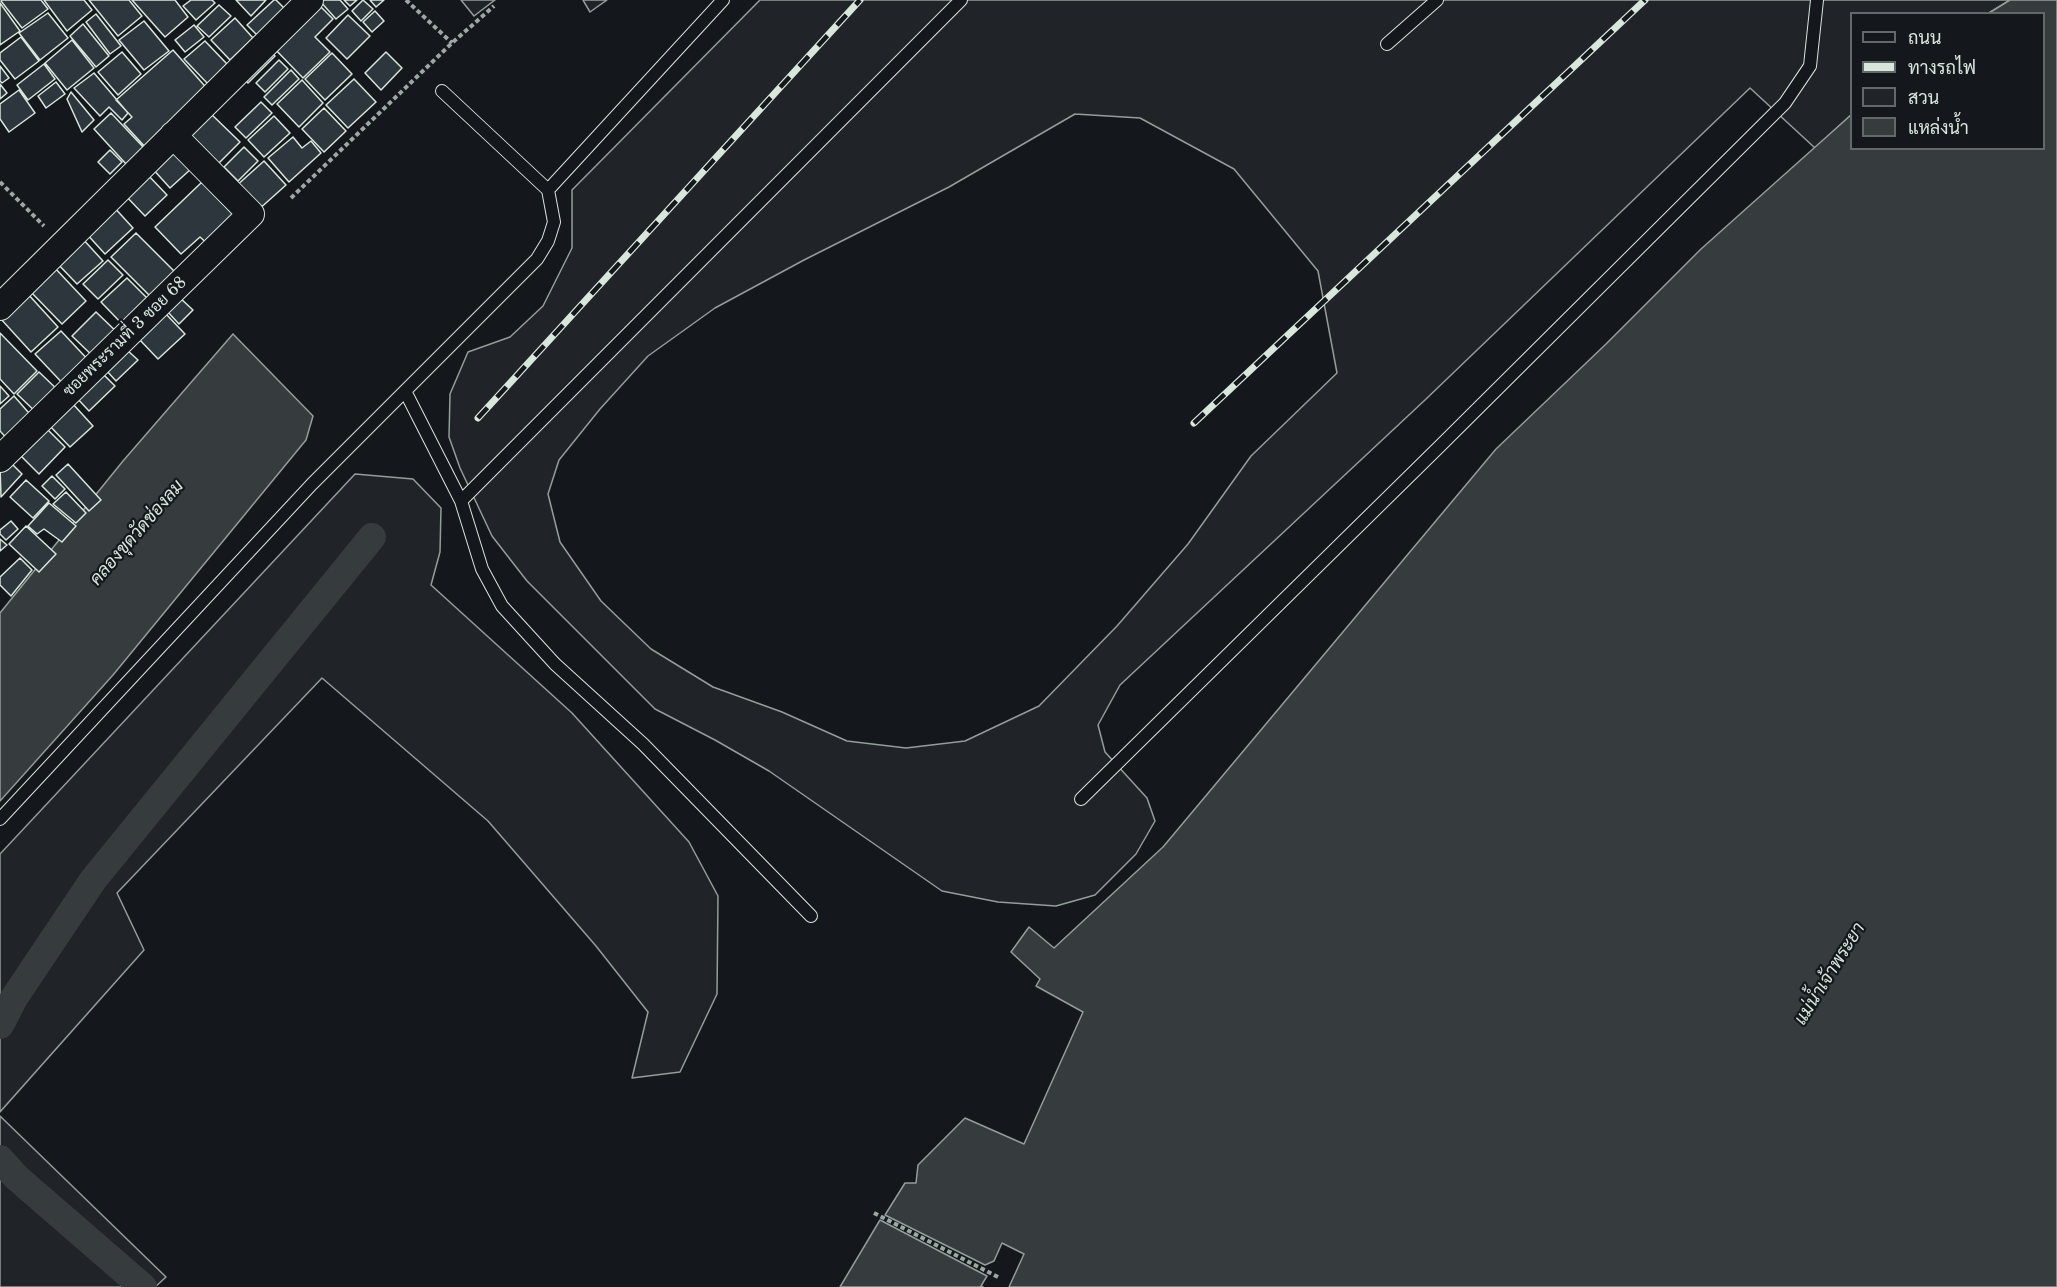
<!DOCTYPE html>
<html>
<head>
<meta charset="utf-8">
<style>
  body { margin:0 }
  #map { position:relative; width:2057px; height:1287px; overflow:hidden; background:#14181c; font-family:"Libre Baskerville",Sarabun,serif }
  canvas { display:block }
  .legend { position:absolute; left:1850px; top:12px; width:195px; height:138px; box-sizing:border-box; background:#14181c; border:2px solid #626a69; margin:0; padding:8px 10px; list-style:none; font-size:18px; color:#d8e6dc }
  .legend li { display:flex; align-items:center; gap:12px; height:30px }
  .legend b { width:30px; border:2px solid #626a69 }
</style>
</head>
<body>
<div id="map">
<canvas width="2057" height="1287"></canvas>
<ul class="legend">
<li><b style="height:8px;background:#14181c"></b>ถนน</li>
<li><b style="height:8px;background:#d8e6dc"></b>ทางรถไฟ</li>
<li><b style="height:16px;background:#202428"></b>สวน</li>
<li><b style="height:16px;background:#363b3e"></b>แหล่งน้ำ</li>
</ul>
</div>
<script>
const ctx = document.querySelector('canvas').getContext('2d');
ctx.lineJoin = 'round';
function fill(path, color) { ctx.fillStyle = color; ctx.fill(path, 'evenodd'); }
const toPath = rows => new Path2D(rows.map(r => 'M' + r).join(''));
function stroke(path, color, width, dash) { ctx.strokeStyle = color; ctx.lineWidth = width; ctx.lineCap = dash ? 'butt' : 'round'; ctx.setLineDash(dash || []); ctx.stroke(path); }
function label(font, color, halo, rows, align = 'center') {
  ctx.font = font + ' "Libre Baskerville",Sarabun,serif'; ctx.lineWidth = 4.5; ctx.setLineDash([]); ctx.textBaseline = 'middle'; ctx.strokeStyle = halo; ctx.fillStyle = color; for (const [text, x, y, turn = 0] of rows) {
    ctx.save(); ctx.translate(x, y); ctx.rotate((+turn || 0) * Math.PI / 180); ctx.textAlign = isNaN(turn) ? turn : align; if (halo) ctx.strokeText(text, 0, 0); ctx.fillText(text, 0, 0); ctx.restore();
  }
}
const green = toPath([
  [461,0,495,0,474,16,461,0],
  [583,0,607,0,590,12,583,0],
  [760,0,2010,0,1989,13,1852,14,1851,115,1815,148,1750,88,1425,400,1120,685,1098,725,1105,752,1147,798,1155,821,1136,854,1095,895,1056,906,998,902,942,891,769,771,715,740,655,709,527,581,492,536,460,468,449,437,450,394,468,352,510,337,543,306,572,248,572,190,760,0],
  [1075,114,1140,118,1234,169,1318,271,1337,373,1251,456,1188,544,1117,626,1039,706,965,741,906,748,847,741,782,712,713,687,651,649,601,601,560,542,548,494,559,460,600,409,648,356,715,308,804,260,949,187,1075,114],
  [355,474,413,479,441,508,440,552,431,585,572,713,689,842,718,896,717,994,680,1072,632,1078,648,1012,596,946,488,821,322,678,117,893,144,950,0,1112,0,854,355,474],
  [0,1116,166,1277,155,1287,0,1287,0,1116]
]);
fill(green, '#202428');
stroke(green, '#939e99', 1.5);
const water = toPath([
  [2010,0,2057,0,2057,1287,1009,1287,1024,1254,1002,1243,994,1261,985,1265,885,1215,905,1183,916,1183,918,1165,965,1118,1024,1144,1083,1012,1036,986,1040,979,1011,952,1029,927,1054,948,1163,847,1496,449,1606,344,1701,249,1851,115,1852,148,2044,148,2044,14,1989,13,2010,0],
  [233,334,313,416,306,440,113,675,0,801,0,613,123,461,233,334],
  [880,1220,987,1276,981,1286,983,1287,840,1287,880,1220]
]);
fill(water, '#363b3e');
stroke(water, '#939e99', 1.5);
stroke(toPath([
  [0,1025,14,998,93,880,372,537],
  [0,1159,16,1177,143,1287]
]), '#363b3e', 28);
const building = toPath([
  [2,0,41,0,48,9,22,28,1,1,2,0],
  [44,0,84,0,92,10,67,31,44,0],
  [89,0,129,0,142,16,118,36,89,0],
  [132,0,175,0,188,17,165,37,132,0],
  [191,0,212,0,215,3,196,20,183,6,191,0],
  [236,0,266,0,251,16,236,0],
  [274,0,276,0,290,14,263,41,247,25,274,0],
  [319,0,340,0,348,9,336,19,319,0],
  [344,0,357,0,350,6,344,0],
  [363,0,373,9,361,21,352,11,363,0],
  [370,0,384,0,376,7,370,0],
  [315,1,333,19,315,37,330,52,303,78,270,44,315,1],
  [0,3,20,31,0,45,0,3],
  [219,5,231,16,209,37,197,26,219,5],
  [375,11,384,21,372,32,363,22,375,11],
  [48,13,68,38,40,60,19,33,48,13],
  [96,14,121,46,110,54,86,22,96,14],
  [348,15,370,36,347,59,326,38,348,15],
  [235,18,253,38,230,60,211,40,235,18],
  [144,21,169,51,144,70,119,40,144,21],
  [83,24,109,56,96,67,70,36,83,24],
  [194,25,204,37,185,52,175,40,194,25],
  [21,37,39,61,15,79,0,60,0,53,21,37],
  [72,40,94,68,67,90,45,63,72,40],
  [205,41,227,64,208,84,184,59,205,41],
  [267,48,275,56,248,83,240,75,267,48],
  [173,50,211,93,147,149,124,124,132,117,116,100,173,50],
  [122,52,141,74,118,95,98,72,122,52],
  [386,52,402,68,381,90,365,73,386,52],
  [332,53,352,74,325,100,305,79,332,53],
  [279,60,288,69,265,92,256,83,279,60],
  [44,64,55,79,28,100,17,85,44,64],
  [0,66,9,78,2,83,0,81,0,66],
  [291,70,299,79,272,105,264,97,291,70],
  [94,73,128,113,122,120,109,107,100,116,74,88,94,73],
  [354,79,376,102,348,128,326,105,354,79],
  [302,80,323,103,299,127,277,104,302,80],
  [56,82,65,94,46,108,38,96,56,82],
  [0,84,7,93,0,99,0,84],
  [19,90,35,113,9,132,0,119,0,104,19,90],
  [71,92,94,120,82,132,67,99,71,92],
  [261,102,272,113,246,138,235,127,261,102],
  [324,108,346,131,324,152,302,129,324,108],
  [208,111,240,142,216,166,184,135,208,111],
  [111,113,145,149,127,165,94,129,111,113],
  [274,116,290,133,264,157,248,140,274,116],
  [293,137,302,148,311,141,321,153,289,182,268,158,293,137],
  [173,147,192,168,170,188,151,167,173,147],
  [244,147,258,161,238,181,224,167,244,147],
  [110,150,122,162,110,174,98,162,110,150],
  [264,161,286,185,257,211,235,187,264,161],
  [146,173,167,195,145,216,124,194,146,173],
  [202,182,239,221,211,247,200,237,181,254,155,227,202,182],
  [112,205,133,228,105,254,84,231,112,205],
  [136,233,179,276,155,301,111,257,136,233],
  [81,237,103,261,77,284,55,261,81,237],
  [108,260,123,275,98,299,83,284,108,260],
  [53,266,86,301,62,324,29,290,53,266],
  [127,278,152,303,126,328,101,302,127,278],
  [27,293,58,327,31,352,0,318,27,293],
  [179,297,193,310,179,324,166,310,179,297],
  [96,312,122,337,98,361,72,336,96,312],
  [165,313,185,334,158,359,138,338,165,313],
  [61,331,92,364,67,388,35,354,61,331],
  [0,333,37,371,14,394,0,379,0,333],
  [127,350,138,360,116,381,106,370,127,350],
  [39,372,63,395,41,417,17,394,39,372],
  [102,373,115,386,89,411,76,397,102,373],
  [0,386,9,396,0,404,0,386],
  [14,396,36,421,12,444,0,431,0,409,14,396],
  [72,403,93,426,70,447,49,425,72,403],
  [45,427,65,447,39,474,19,454,45,427],
  [7,459,22,474,1,497,0,466,7,459],
  [68,464,101,500,89,511,56,475,68,464],
  [52,476,65,489,55,499,42,486,52,476],
  [26,480,49,501,33,518,10,497,26,480],
  [66,492,86,513,76,523,53,504,66,492],
  [49,503,76,526,62,542,44,529,37,534,28,526,49,503],
  [11,521,18,529,6,540,0,534,0,530,11,521],
  [26,526,56,554,39,572,9,544,26,526],
  [0,539,7,545,0,551,0,539],
  [20,558,32,570,11,596,0,585,0,577,20,558]
]);
fill(building, '#2c363c');
stroke(building, '#d8e6dc', 1.5);
const lane = toPath([
  [1387,44,1437,0],
  [442,91,548,190,723,0],
  [405,391,461,501,482,569,502,606,555,664,643,744,811,916],
  [461,501,961,0],
  [1081,799,1441,445,1785,103,1810,66,1817,0],
  [0,819,312,484,537,259,548,241,554,222,548,190]
]);
const street = toPath([
  [0,307,310,0],
  [0,459,251,214,173,135]
]);
stroke(lane, '#d8e6dc', 14);
stroke(street, '#d8e6dc', 28);
stroke(toPath([
  [406,0,452,43],
  [0,182,44,226],
  [291,198,452,43,494,6],
  [874,1213,998,1277]
]), '#9da8a2', 4, [4.5, 3]);
stroke(lane, '#14181c', 12);
stroke(street, '#14181c', 26);
const rail = toPath([
  [478,418,860,0],
  [1194,423,1645,0]
]);
stroke(rail, '#d8e6dc', 7);
stroke(rail, '#14181c', 4.5, [14]);
label('16px', '#d8e6dc', '#14181c', [
  ["ซอยพระรามที่ 3 ซอย 68",125,337,-44]
]);
label('italic 18px', '#d8e6dc', '#14181c', [
  ["คลองขุดวัดช่องลม",137,533,-49],
  ["แม่น้ำเจ้าพระยา",1830,974,-58]
]);
</script>
</body>
</html>
